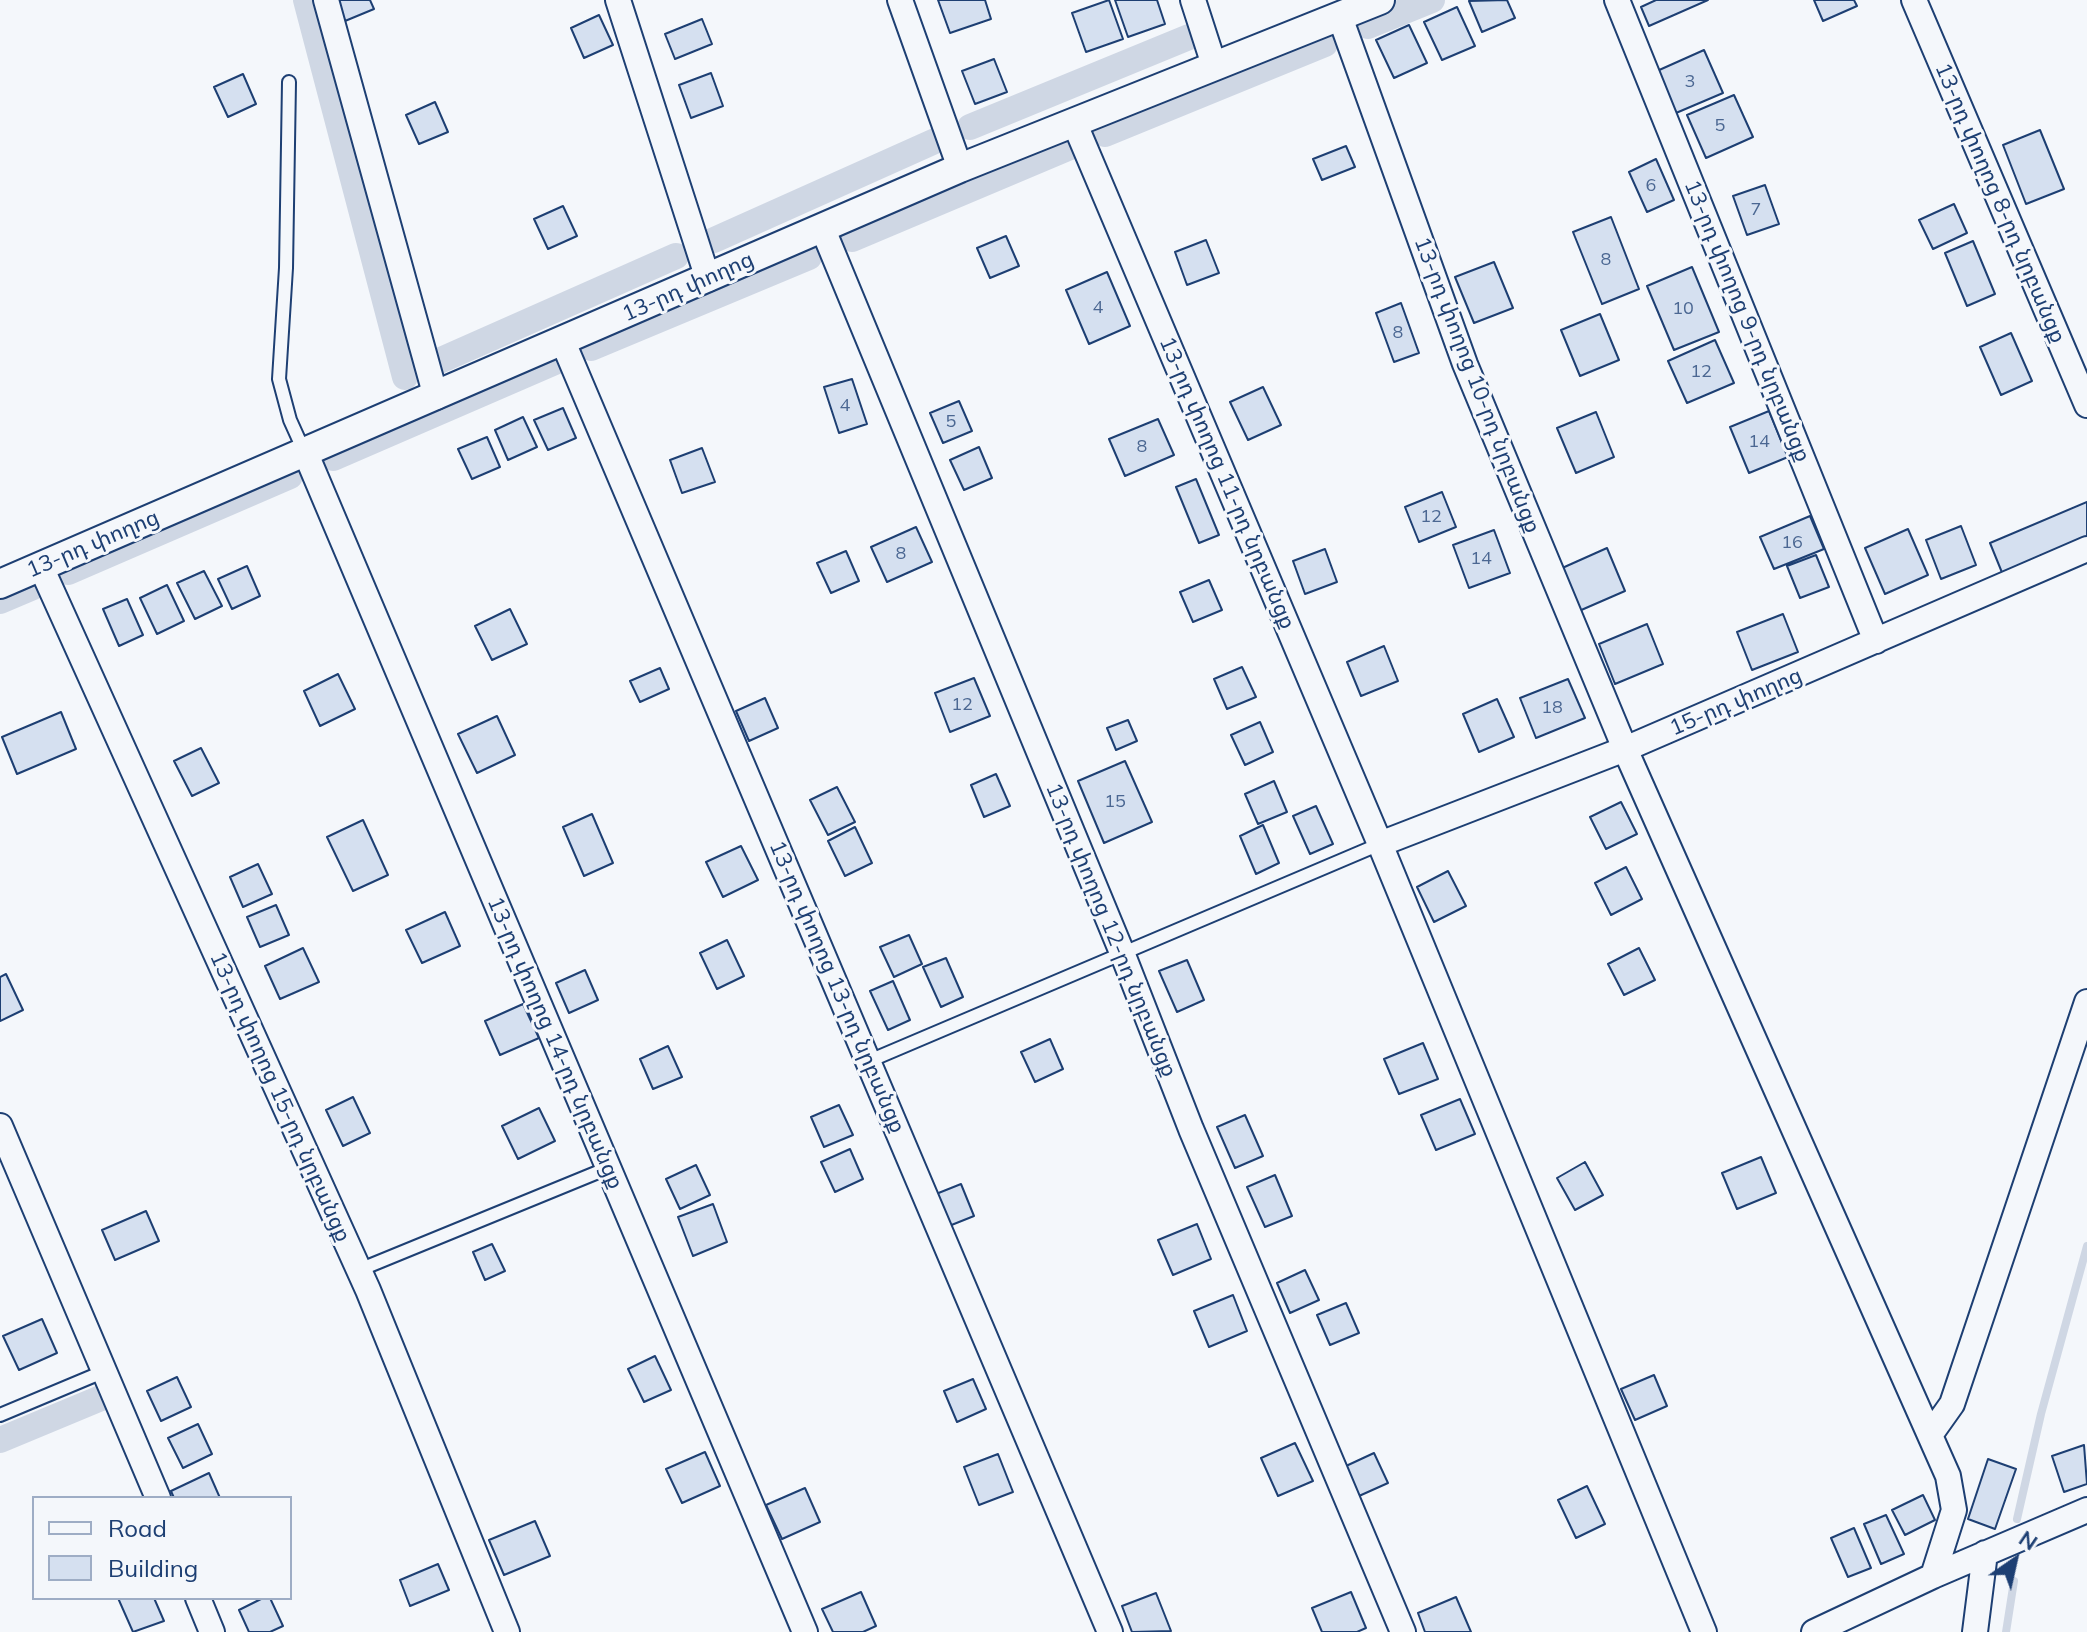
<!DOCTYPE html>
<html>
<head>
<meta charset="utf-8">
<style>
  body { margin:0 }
  #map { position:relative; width:2087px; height:1632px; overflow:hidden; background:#f4f7fb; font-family:Mulish,sans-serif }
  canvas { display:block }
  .legend { position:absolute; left:32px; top:1496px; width:260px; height:104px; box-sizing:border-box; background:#f4f7fb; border:2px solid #9eadc5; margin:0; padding:10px 14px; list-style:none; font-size:24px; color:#1d3f73 }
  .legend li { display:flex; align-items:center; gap:16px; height:40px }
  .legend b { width:40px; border:2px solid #9eadc5 }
  .north { position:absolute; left:1975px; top:1520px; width:80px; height:80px; -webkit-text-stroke:6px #f4f7fb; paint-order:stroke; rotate:34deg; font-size:22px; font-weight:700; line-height:32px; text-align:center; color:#1d3f73 }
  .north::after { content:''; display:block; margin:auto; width:28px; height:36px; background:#1d3f73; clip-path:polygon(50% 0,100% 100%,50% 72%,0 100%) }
</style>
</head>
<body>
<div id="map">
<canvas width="2087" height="1632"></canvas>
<ul class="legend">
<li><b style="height:10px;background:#f4f7fb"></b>Road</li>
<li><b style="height:22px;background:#d5e0f0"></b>Building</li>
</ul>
<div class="north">N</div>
</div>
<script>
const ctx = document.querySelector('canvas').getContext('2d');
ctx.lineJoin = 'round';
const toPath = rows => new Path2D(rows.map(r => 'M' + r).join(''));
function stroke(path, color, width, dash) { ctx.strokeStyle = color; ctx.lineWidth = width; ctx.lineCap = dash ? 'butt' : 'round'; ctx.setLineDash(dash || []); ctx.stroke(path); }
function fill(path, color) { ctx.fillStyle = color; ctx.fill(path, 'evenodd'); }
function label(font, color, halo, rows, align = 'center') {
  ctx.font = font + ' Mulish,"Noto Sans Armenian",sans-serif'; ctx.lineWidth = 6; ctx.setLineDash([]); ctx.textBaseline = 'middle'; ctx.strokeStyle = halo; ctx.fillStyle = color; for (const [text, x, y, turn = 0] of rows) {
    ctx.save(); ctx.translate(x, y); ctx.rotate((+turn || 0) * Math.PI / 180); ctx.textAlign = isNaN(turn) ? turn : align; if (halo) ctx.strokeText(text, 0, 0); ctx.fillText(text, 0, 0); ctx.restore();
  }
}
stroke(toPath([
  [2017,1519,2041,1414,2087,1246],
  [2006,1632,2014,1581]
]), '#cfd7e4', 8);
stroke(toPath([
  [306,0,405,377],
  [1368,26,1432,0],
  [970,127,1189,37],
  [1105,134,1325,44],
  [852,239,1070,147],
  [714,240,935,141],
  [591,348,809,257],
  [439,361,676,256],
  [333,458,557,361],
  [68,572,290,476],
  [0,601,33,587],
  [0,1440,101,1398]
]), '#cfd7e4', 26);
const building = toPath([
  [336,0,370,0,374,9,345,21,336,0],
  [938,0,985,0,991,19,950,33,938,0],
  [1109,0,1123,39,1086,52,1072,13,1109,0],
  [1115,0,1157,0,1165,24,1128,37,1115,0],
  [1507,0,1515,18,1482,32,1469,1,1507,0],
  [1656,0,1708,0,1649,26,1641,7,1656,0],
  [1814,0,1854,0,1857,6,1823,21,1814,0],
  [1457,7,1475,46,1442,60,1424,22,1457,7],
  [599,15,613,45,584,58,571,28,599,15],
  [702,19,712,44,675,59,665,34,702,19],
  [1409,25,1427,63,1394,78,1376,40,1409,25],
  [1704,50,1723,93,1676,113,1657,71,1704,50],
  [994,59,1007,92,975,104,962,71,994,59],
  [711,73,723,106,691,118,679,85,711,73],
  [243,74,256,104,228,117,214,87,243,74],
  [1734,95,1753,137,1706,158,1687,115,1734,95],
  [435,102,448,132,419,144,406,115,435,102],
  [2040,130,2064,189,2026,204,2003,145,2040,130],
  [1346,146,1355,167,1322,180,1313,159,1346,146],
  [1656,159,1674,200,1647,212,1629,172,1656,159],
  [1765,185,1779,224,1747,235,1733,196,1765,185],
  [1954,204,1967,233,1933,249,1919,220,1954,204],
  [563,206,577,236,548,249,534,219,563,206],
  [1611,217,1639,289,1602,304,1573,232,1611,217],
  [1006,236,1019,266,990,278,977,248,1006,236],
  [1206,240,1219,273,1187,285,1175,252,1206,240],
  [1973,241,1995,294,1967,306,1945,253,1973,241],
  [1494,262,1513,308,1474,323,1455,277,1494,262],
  [1692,267,1719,332,1674,350,1647,286,1692,267],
  [1107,272,1130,326,1089,344,1066,290,1107,272],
  [1401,303,1419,353,1394,362,1376,313,1401,303],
  [1600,314,1619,360,1580,376,1561,330,1600,314],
  [2011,333,2032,381,2001,395,1980,347,2011,333],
  [1715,340,1734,383,1687,403,1668,361,1715,340],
  [852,379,867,424,839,433,824,387,852,379],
  [1263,387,1281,425,1248,440,1230,402,1263,387],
  [959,401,972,431,943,443,930,413,959,401],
  [563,408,576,438,548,450,534,420,563,408],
  [1769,411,1788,457,1749,473,1730,427,1769,411],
  [1596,412,1614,457,1576,473,1557,428,1596,412],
  [523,417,537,447,508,460,495,430,523,417],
  [1158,419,1174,455,1125,476,1109,439,1158,419],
  [487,437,500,467,472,479,458,449,487,437],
  [979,447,992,478,964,490,950,460,979,447],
  [702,448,715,482,682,493,670,460,702,448],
  [1196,479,1219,535,1199,543,1176,487,1196,479],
  [1442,492,1456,527,1419,542,1405,507,1442,492],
  [2087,502,2087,540,2003,575,1990,543,2087,502],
  [1810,516,1824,549,1774,569,1760,537,1810,516],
  [1961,526,1976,565,1941,579,1926,540,1961,526],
  [916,527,932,562,887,582,871,547,916,527],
  [1908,529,1928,575,1885,594,1865,548,1908,529],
  [1494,530,1510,573,1469,588,1453,545,1494,530],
  [1607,548,1625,591,1579,611,1560,569,1607,548],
  [1325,549,1337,582,1305,594,1293,561,1325,549],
  [846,551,859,581,831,593,817,563,846,551],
  [1816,555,1829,587,1800,598,1787,566,1816,555],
  [247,566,260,596,232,609,218,579,247,566],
  [204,571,222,606,195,619,177,583,204,571],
  [1209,580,1222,610,1193,622,1180,592,1209,580],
  [167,585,184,621,157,634,140,598,167,585],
  [127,599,143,635,119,646,103,609,127,599],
  [510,609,527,644,492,660,475,626,510,609],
  [1783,614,1798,652,1752,670,1737,632,1783,614],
  [1647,624,1663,664,1615,684,1599,644,1647,624],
  [1384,646,1398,681,1361,696,1347,662,1384,646],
  [1242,667,1256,697,1227,709,1214,679,1242,667],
  [660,668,669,689,640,702,630,681,660,668],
  [338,674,355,709,320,726,304,691,338,674],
  [974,678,990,716,950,732,935,693,974,678],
  [1568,679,1585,718,1536,738,1520,698,1568,679],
  [765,698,778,728,749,741,736,711,765,698],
  [1497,699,1514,737,1479,752,1463,714,1497,699],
  [61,712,76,749,17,774,2,737,61,712],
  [497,716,515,755,477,773,458,734,497,716],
  [1128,720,1137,741,1116,750,1107,728,1128,720],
  [1260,722,1273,752,1245,765,1231,735,1260,722],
  [201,748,219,783,192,796,174,761,201,748],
  [1125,761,1152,822,1104,843,1078,781,1125,761],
  [996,774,1010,806,984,817,971,785,996,774],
  [1274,781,1287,812,1258,824,1245,794,1274,781],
  [837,787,855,822,828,835,810,800,837,787],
  [1621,802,1637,834,1606,849,1590,817,1621,802],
  [1316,806,1333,844,1310,854,1293,816,1316,806],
  [592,814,613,863,584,876,563,827,592,814],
  [363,820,388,875,353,891,327,837,363,820],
  [1263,825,1279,863,1256,874,1240,836,1263,825],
  [855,827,872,863,845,876,828,841,855,827],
  [741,846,758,880,723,897,706,862,741,846],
  [258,864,272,894,243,907,230,877,258,864],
  [1626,867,1642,899,1611,915,1595,883,1626,867],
  [1448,871,1466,906,1434,922,1417,887,1448,871],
  [276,905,289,935,260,947,247,917,276,905],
  [445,912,460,946,422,963,406,930,445,912],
  [909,935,922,964,894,977,880,947,909,935],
  [727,940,744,976,717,989,700,953,727,940],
  [303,948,319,982,280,999,265,966,303,948],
  [1639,948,1655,980,1624,995,1608,964,1639,948],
  [946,958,963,997,941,1007,923,967,946,958],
  [1187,960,1204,1000,1177,1012,1159,971,1187,960],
  [585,970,598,1000,569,1013,556,983,585,970],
  [6,974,23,1010,0,1021,0,977,6,974],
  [893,981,910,1020,888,1030,870,991,893,981],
  [523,1004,539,1038,500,1055,485,1021,523,1004],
  [1050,1039,1063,1069,1035,1082,1021,1052,1050,1039],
  [1423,1043,1438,1079,1399,1094,1384,1059,1423,1043],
  [668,1046,682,1077,653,1089,640,1059,668,1046],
  [353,1097,370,1133,343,1146,326,1110,353,1097],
  [1460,1099,1475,1134,1436,1150,1421,1115,1460,1099],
  [839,1105,853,1135,824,1147,811,1117,839,1105],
  [539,1108,555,1141,518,1159,502,1126,539,1108],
  [1245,1115,1263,1156,1235,1168,1217,1127,1245,1115],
  [850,1149,863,1179,835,1192,821,1162,850,1149],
  [1761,1157,1776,1193,1737,1209,1722,1173,1761,1157],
  [1585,1162,1603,1195,1575,1210,1557,1178,1585,1162],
  [696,1165,710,1195,680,1209,666,1179,696,1165],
  [1275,1175,1292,1216,1265,1227,1247,1187,1275,1175],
  [961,1184,974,1216,949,1226,936,1194,961,1184],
  [713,1204,727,1242,693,1256,678,1217,713,1204],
  [146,1211,159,1241,115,1260,102,1230,146,1211],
  [1197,1224,1211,1259,1173,1275,1158,1240,1197,1224],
  [492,1244,505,1271,485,1280,473,1252,492,1244],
  [1305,1270,1319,1300,1290,1313,1277,1283,1305,1270],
  [1233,1295,1247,1331,1209,1347,1194,1311,1233,1295],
  [1346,1303,1359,1333,1330,1345,1317,1315,1346,1303],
  [42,1319,57,1353,19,1370,3,1336,42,1319],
  [655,1356,671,1390,644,1402,628,1369,655,1356],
  [1654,1375,1667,1406,1635,1420,1621,1389,1654,1375],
  [177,1377,191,1407,161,1421,147,1391,177,1377],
  [973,1379,986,1409,957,1422,944,1391,973,1379],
  [198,1424,212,1454,183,1468,168,1438,198,1424],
  [1295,1443,1313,1481,1278,1496,1261,1458,1295,1443],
  [2084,1445,2087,1484,2064,1492,2052,1456,2084,1445],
  [705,1452,720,1486,682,1503,666,1469,705,1452],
  [1374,1453,1388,1483,1359,1496,1346,1466,1374,1453],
  [998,1454,1013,1492,979,1505,964,1467,998,1454],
  [1988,1459,2016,1469,1995,1529,1968,1519,1988,1459],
  [209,1473,220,1498,174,1498,171,1491,209,1473],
  [1587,1486,1605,1524,1576,1538,1558,1500,1587,1486],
  [805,1488,820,1522,782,1539,766,1505,805,1488],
  [1923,1495,1935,1520,1905,1535,1892,1510,1923,1495],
  [1886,1515,1904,1554,1881,1564,1864,1524,1886,1515],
  [535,1521,550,1556,504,1575,489,1540,535,1521],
  [1854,1528,1871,1568,1848,1577,1831,1538,1854,1528],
  [438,1564,449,1590,410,1606,400,1580,438,1564],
  [861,1592,876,1626,863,1632,833,1632,822,1609,861,1592],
  [1351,1592,1366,1628,1357,1632,1322,1632,1312,1608,1351,1592],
  [1156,1593,1171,1631,1132,1632,1122,1606,1156,1593],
  [1456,1597,1471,1632,1425,1632,1418,1613,1456,1597],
  [118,1598,154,1598,164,1621,133,1632,118,1598],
  [263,1598,270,1598,283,1626,270,1632,249,1632,239,1610,263,1598]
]);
fill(building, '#d5e0f0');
stroke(building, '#1d3f73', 2);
const service = toPath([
  [289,82,286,268,279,379,290,420,304,451],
  [869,1061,1380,844],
  [359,1270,608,1168],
  [0,1415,105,1371]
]);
const minor = toPath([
  [326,0,436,397],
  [618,0,708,279],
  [900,0,960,168],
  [1193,0,1214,65],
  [1617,0,1876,641],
  [1914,0,2087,405],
  [1340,17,1465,364,1625,749,1948,1476,1954,1510,1933,1576],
  [1074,122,1380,844,1704,1632],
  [822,227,1123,955,1191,1129,1403,1632],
  [563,342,1110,1632],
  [306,454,805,1632],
  [41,567,368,1290,507,1632],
  [1380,844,1625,749,2087,549],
  [0,1126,158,1498],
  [1930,1435,1952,1404,2087,1002],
  [198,1598,212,1632],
  [1814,1632,1933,1576,2087,1510],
  [1975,1632,1985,1553]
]);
const tertiary = toPath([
  [0,584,960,168,1380,0]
]);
stroke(service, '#1d3f73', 16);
stroke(minor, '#1d3f73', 28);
stroke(tertiary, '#1d3f73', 32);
stroke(service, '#f4f7fb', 12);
stroke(minor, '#f4f7fb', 24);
stroke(tertiary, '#f4f7fb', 28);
label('18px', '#4b6792', null, [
  ["3",1690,82],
  ["5",1720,126],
  ["6",1651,186],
  ["7",1756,210],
  ["8",1606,260],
  ["4",1098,308],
  ["10",1683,309],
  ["8",1398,333],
  ["12",1701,372],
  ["4",845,406],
  ["5",951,422],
  ["14",1759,442],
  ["8",1142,447],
  ["12",1431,517],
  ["16",1792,543],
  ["8",901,554],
  ["14",1481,559],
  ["12",962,705],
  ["18",1552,708],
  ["15",1115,802]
]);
label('22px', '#1d3f73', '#f4f7fb', [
  ["13-րդ փողոց 8-րդ նրբանցք",2000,203,67],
  ["13-րդ փողոց",688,287,-24],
  ["13-րդ փողոց 9-րդ նրբանցք",1747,321,68],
  ["13-րդ փողոց 10-րդ նրբանցք",1477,385,69],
  ["13-րդ փողոց 11-րդ նրբանցք",1227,483,67],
  ["13-րդ փողոց",93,544,-23],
  ["15-րդ փողոց",1736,702,-23],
  ["13-րդ փողոց 12-րդ նրբանցք",1111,930,68],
  ["13-րդ փողոց 13-րդ նրբանցք",837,987,67],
  ["13-րդ փողոց 14-րդ նրբանցք",555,1043,67],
  ["13-րդ փողոց 15-րդ նրբանցք",280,1097,66]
]);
</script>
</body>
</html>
